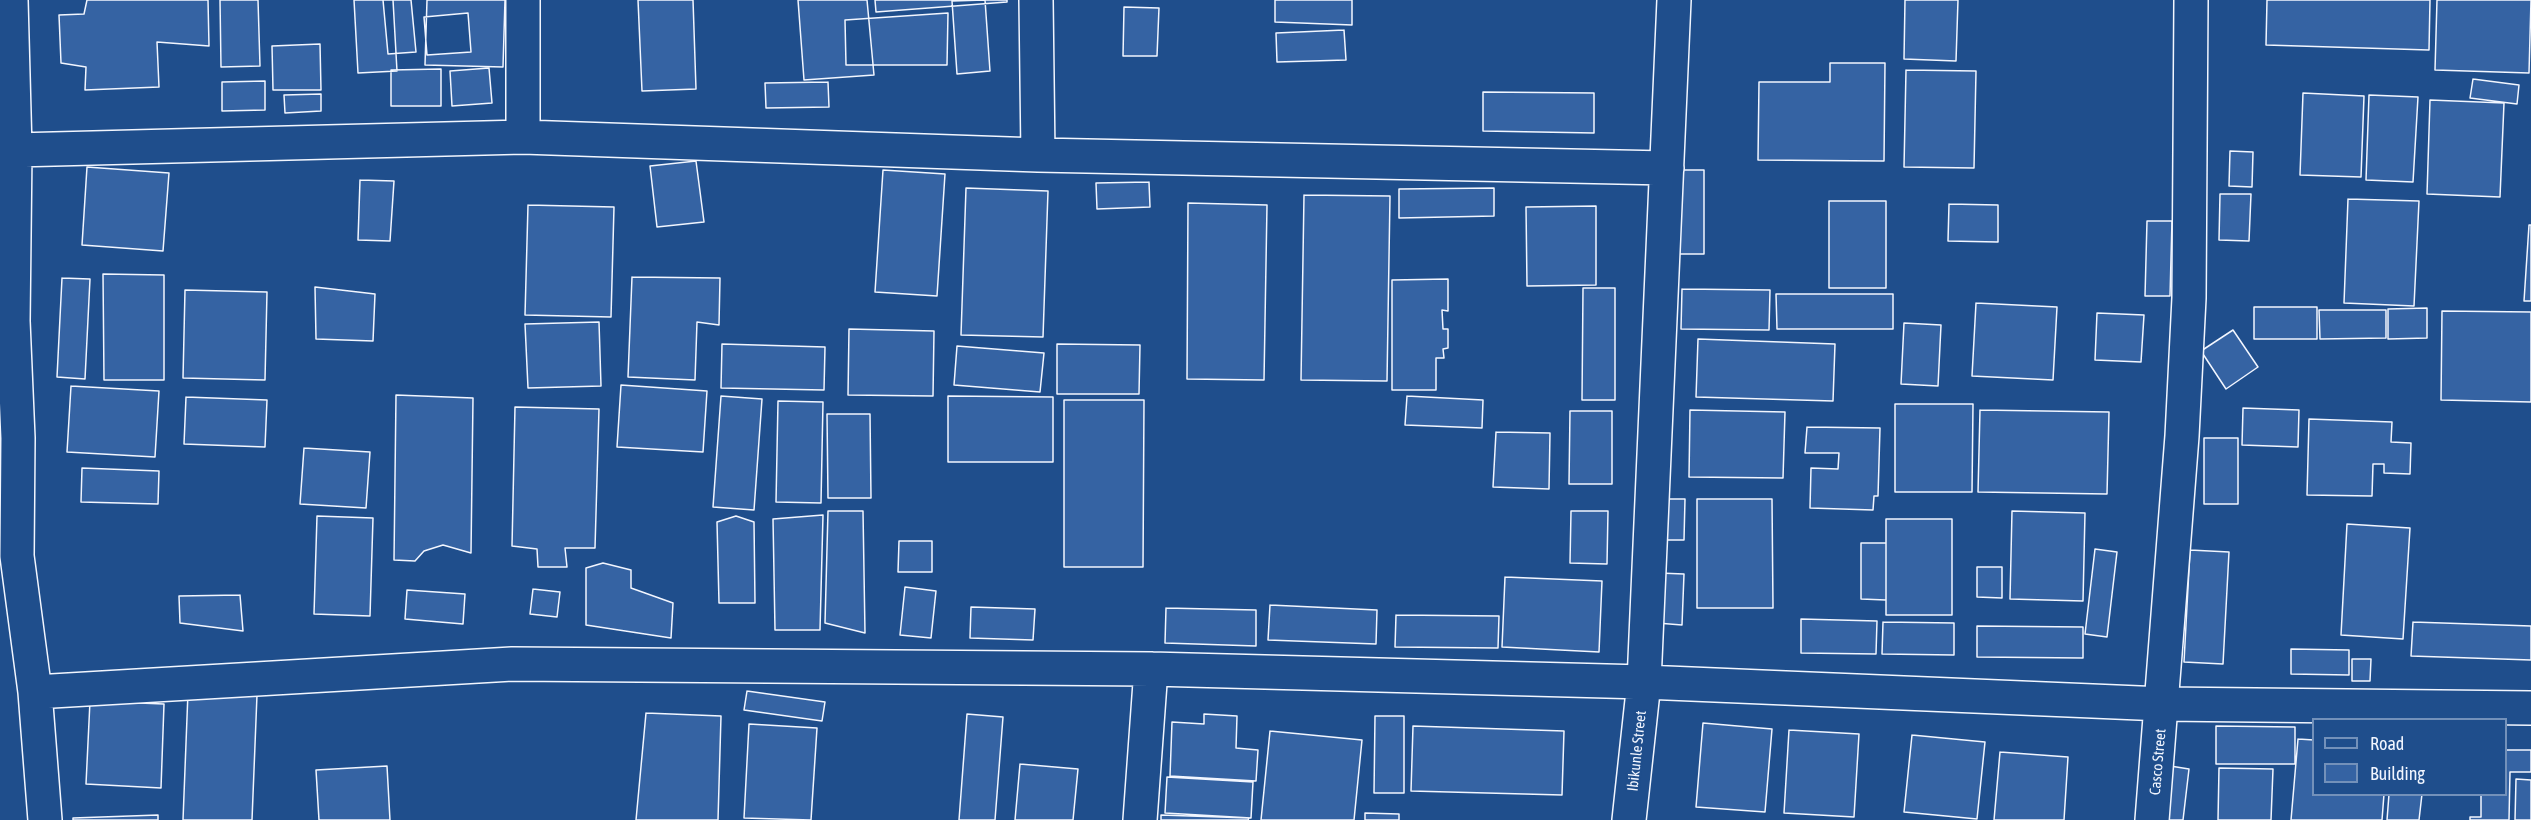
<!DOCTYPE html>
<html>
<head>
<meta charset="utf-8">
<style>
  body { margin:0 }
  #map { position:relative; width:2531px; height:820px; overflow:hidden; background:#1f4e8c; font-family:"Asap Condensed",sans-serif }
  canvas { display:block }
  .legend { position:absolute; left:2312px; top:718px; width:195px; height:78px; box-sizing:border-box; background:#1f4e8c; border:2px solid #7391ba; margin:0; padding:8px 10px; list-style:none; font-size:18px; color:#f2f6ff }
  .legend li { display:flex; align-items:center; gap:12px; height:30px }
  .legend b { width:30px; border:2px solid #7391ba }
</style>
</head>
<body>
<div id="map">
<canvas width="2531" height="820"></canvas>
<ul class="legend">
<li><b style="height:8px;background:#1f4e8c"></b>Road</li>
<li><b style="height:16px;background:#3563a3"></b>Building</li>
</ul>
</div>
<script>
const ctx = document.querySelector('canvas').getContext('2d');
ctx.lineJoin = 'round';
function fill(path, color) { ctx.fillStyle = color; ctx.fill(path, 'evenodd'); }
const toPath = rows => new Path2D(rows.map(r => 'M' + r).join(''));
function stroke(path, color, width, dash) { ctx.strokeStyle = color; ctx.lineWidth = width; ctx.lineCap = dash ? 'butt' : 'round'; ctx.setLineDash(dash || []); ctx.stroke(path); }
function label(font, color, halo, rows, align = 'center') {
  ctx.font = font + ' "Asap Condensed",sans-serif'; ctx.lineWidth = 4.5; ctx.setLineDash([]); ctx.textBaseline = 'middle'; ctx.strokeStyle = halo; ctx.fillStyle = color; for (const [text, x, y, turn = 0] of rows) {
    ctx.save(); ctx.translate(x, y); ctx.rotate((+turn || 0) * Math.PI / 180); ctx.textAlign = isNaN(turn) ? turn : align; if (halo) ctx.strokeText(text, 0, 0); ctx.fillText(text, 0, 0); ctx.restore();
  }
}
const building = toPath([
  [87,0,208,0,209,46,157,42,159,87,85,90,86,67,61,63,59,15,84,14,87,0],
  [220,0,258,0,260,66,221,67,220,0],
  [354,0,393,0,397,71,358,73,354,0],
  [383,0,411,0,416,52,388,54,383,0],
  [427,0,505,0,503,67,425,65,427,0],
  [638,0,693,0,696,89,642,91,638,0],
  [798,0,867,0,874,75,804,80,798,0],
  [875,0,1007,0,1007,2,876,12,875,0],
  [985,0,990,71,957,74,952,1,985,0],
  [1275,0,1352,0,1352,25,1275,22,1275,0],
  [1905,0,1958,0,1956,61,1904,59,1905,0],
  [2267,0,2430,0,2429,50,2266,45,2267,0],
  [2437,0,2531,0,2529,73,2435,70,2437,0],
  [1124,7,1159,8,1157,56,1123,56,1124,7],
  [468,13,471,52,427,55,424,17,468,13],
  [948,13,947,65,846,65,845,20,948,13],
  [1344,30,1346,60,1277,62,1276,33,1344,30],
  [320,44,321,90,273,90,272,46,320,44],
  [1830,63,1885,63,1884,161,1758,160,1759,82,1830,82,1830,63],
  [489,68,492,103,452,106,450,71,489,68],
  [441,69,441,106,391,106,391,70,441,69],
  [1906,70,1976,71,1974,168,1904,167,1906,70],
  [2473,79,2519,85,2517,104,2470,98,2473,79],
  [265,81,265,110,222,111,222,82,265,81],
  [828,82,829,107,766,108,765,83,828,82],
  [1483,92,1594,93,1594,133,1483,131,1483,92],
  [2303,93,2364,96,2361,177,2300,175,2303,93],
  [321,94,321,111,285,113,284,95,321,94],
  [2369,95,2418,97,2413,182,2366,180,2369,95],
  [2430,100,2504,103,2500,197,2427,194,2430,100],
  [2230,151,2253,152,2252,187,2229,186,2230,151],
  [696,161,704,222,657,227,650,166,696,161],
  [87,167,169,173,163,251,82,245,87,167],
  [883,170,945,174,937,296,875,292,883,170],
  [1675,170,1704,170,1704,254,1675,254,1675,170],
  [360,180,394,181,390,241,358,240,360,180],
  [1149,182,1150,207,1097,209,1096,183,1149,182],
  [966,188,1048,191,1043,337,961,335,966,188],
  [1494,188,1494,216,1399,218,1399,189,1494,188],
  [2220,194,2251,194,2249,241,2219,240,2220,194],
  [1304,195,1390,196,1387,381,1301,380,1304,195],
  [2348,199,2419,201,2414,306,2344,303,2348,199],
  [1829,201,1886,201,1886,288,1829,288,1829,201],
  [1188,203,1267,205,1264,380,1187,379,1188,203],
  [1949,204,1998,205,1998,242,1948,241,1949,204],
  [528,205,614,207,611,317,525,315,528,205],
  [1596,206,1596,285,1527,286,1526,207,1596,206],
  [2147,221,2172,221,2170,296,2145,296,2147,221],
  [2529,225,2531,225,2531,301,2524,301,2529,225],
  [103,274,164,275,164,380,104,380,103,274],
  [632,277,720,278,719,325,697,322,695,380,628,377,632,277],
  [62,278,90,279,85,379,57,377,62,278],
  [1448,279,1448,311,1442,310,1443,329,1448,329,1448,348,1443,349,1444,358,1436,358,1436,390,1392,390,1392,280,1448,279],
  [315,287,375,294,373,341,316,339,315,287],
  [1583,288,1615,288,1615,400,1582,400,1583,288],
  [1682,289,1770,290,1769,330,1681,329,1682,289],
  [185,290,267,292,265,380,183,378,185,290],
  [1776,294,1893,294,1893,329,1777,329,1776,294],
  [1976,303,2057,307,2053,380,1972,376,1976,303],
  [2254,307,2317,307,2317,339,2254,339,2254,307],
  [2427,308,2427,338,2388,339,2388,309,2427,308],
  [2319,310,2386,310,2386,338,2320,339,2319,310],
  [2442,311,2531,312,2531,402,2441,400,2442,311],
  [2097,313,2144,315,2141,362,2095,360,2097,313],
  [599,322,601,386,528,388,525,324,599,322],
  [1904,323,1941,325,1938,386,1901,384,1904,323],
  [849,329,934,331,933,396,848,395,849,329],
  [2233,330,2258,367,2226,389,2201,351,2233,330],
  [1698,339,1835,344,1833,401,1696,397,1698,339],
  [722,344,825,347,824,390,721,388,722,344],
  [1057,344,1140,345,1139,394,1057,394,1057,344],
  [957,346,1044,353,1040,392,954,385,957,346],
  [621,385,707,391,703,452,617,447,621,385],
  [71,386,159,391,155,457,67,452,71,386],
  [396,395,473,398,471,553,443,545,424,551,415,561,394,560,396,395],
  [721,396,762,399,754,510,713,507,721,396],
  [948,396,1053,397,1053,462,948,462,948,396],
  [1407,396,1483,400,1482,428,1405,425,1407,396],
  [186,397,267,400,265,447,184,444,186,397],
  [1064,400,1144,400,1143,567,1064,567,1064,400],
  [778,401,823,402,821,503,776,502,778,401],
  [1895,404,1973,404,1972,492,1895,492,1895,404],
  [515,407,599,409,595,548,565,548,567,567,538,567,537,549,512,546,515,407],
  [2243,408,2299,410,2298,447,2242,445,2243,408],
  [1690,410,1785,412,1783,478,1689,477,1690,410],
  [1980,410,2109,412,2107,494,1978,492,1980,410],
  [1570,411,1612,411,1612,484,1569,484,1570,411],
  [827,414,870,414,871,498,828,498,827,414],
  [2309,419,2392,422,2391,442,2411,443,2410,474,2384,473,2384,464,2373,464,2372,496,2307,495,2309,419],
  [1807,427,1880,428,1878,496,1874,496,1873,510,1810,508,1811,468,1838,469,1839,453,1805,453,1807,427],
  [1496,432,1550,433,1549,489,1493,487,1496,432],
  [2204,438,2238,438,2238,504,2204,504,2204,438],
  [304,448,370,452,366,508,300,504,304,448],
  [82,468,159,471,158,504,81,502,82,468],
  [1661,499,1685,499,1684,540,1661,540,1661,499],
  [1697,499,1772,499,1773,608,1697,608,1697,499],
  [828,511,863,511,865,633,825,623,828,511],
  [1571,511,1608,511,1607,564,1570,563,1571,511],
  [2012,511,2085,513,2083,601,2010,599,2012,511],
  [823,515,820,630,775,630,773,519,823,515],
  [317,516,373,518,370,616,314,614,317,516],
  [736,516,754,522,755,603,719,603,717,522,736,516],
  [1886,519,1952,519,1952,615,1886,615,1886,519],
  [2347,524,2410,528,2403,639,2341,635,2347,524],
  [899,541,932,541,932,572,898,572,899,541],
  [1861,543,1886,543,1886,600,1861,599,1861,543],
  [2095,549,2117,552,2107,637,2085,634,2095,549],
  [2190,550,2229,552,2223,664,2184,662,2190,550],
  [603,563,631,570,631,588,673,603,671,638,586,625,586,568,603,563],
  [1977,567,2002,567,2002,598,1977,597,1977,567],
  [1659,573,1684,574,1682,625,1657,623,1659,573],
  [1505,577,1602,581,1599,652,1502,647,1505,577],
  [905,587,936,591,931,638,900,635,905,587],
  [533,589,560,592,557,617,530,614,533,589],
  [407,590,465,594,463,624,405,619,407,590],
  [240,595,243,631,180,623,179,596,240,595],
  [1270,605,1377,610,1376,644,1268,640,1270,605],
  [971,607,1035,609,1033,640,970,638,971,607],
  [1166,608,1256,610,1256,646,1165,643,1166,608],
  [1396,615,1499,616,1498,648,1395,647,1396,615],
  [1801,619,1877,621,1876,654,1801,653,1801,619],
  [1883,622,1954,623,1954,655,1882,654,1883,622],
  [2413,622,2531,626,2531,660,2411,656,2413,622],
  [1977,626,2083,627,2083,658,1977,657,1977,626],
  [2291,649,2349,650,2349,675,2291,674,2291,649],
  [2352,659,2371,659,2370,681,2352,681,2352,659],
  [747,691,825,702,822,721,744,710,747,691],
  [188,692,257,695,252,820,183,820,188,692],
  [90,701,164,704,161,788,86,784,90,701],
  [646,713,721,716,718,820,636,820,646,713],
  [967,714,1003,717,995,820,959,820,967,714],
  [1204,714,1237,716,1236,748,1258,750,1256,781,1170,776,1172,722,1204,724,1204,714],
  [1375,716,1404,716,1404,793,1374,793,1375,716],
  [1703,723,1772,729,1765,812,1696,807,1703,723],
  [749,724,817,728,811,820,744,818,749,724],
  [1413,726,1564,731,1562,795,1411,791,1413,726],
  [2216,726,2295,727,2295,764,2216,764,2216,726],
  [1789,730,1859,734,1854,817,1784,813,1789,730],
  [1270,731,1362,740,1354,820,1261,820,1270,731],
  [1912,735,1985,742,1977,819,1904,812,1912,735],
  [2298,739,2314,740,2314,794,2384,794,2382,820,2291,820,2298,739],
  [2506,750,2531,750,2531,772,2510,772,2509,820,2470,820,2470,817,2481,817,2481,794,2506,794,2506,750],
  [2000,752,2068,757,2064,820,1994,820,2000,752],
  [1020,764,1078,769,1073,820,1015,820,1020,764],
  [2164,765,2189,769,2183,820,2158,820,2164,765],
  [387,766,390,820,319,820,316,770,387,766],
  [2219,768,2273,769,2271,820,2218,820,2219,768],
  [1167,777,1253,782,1251,818,1165,813,1167,777],
  [2516,779,2531,780,2531,820,2515,820,2516,779],
  [2389,794,2422,794,2419,820,2387,820,2389,794],
  [1365,813,1399,814,1399,820,1365,820,1365,813],
  [158,815,158,820,73,820,73,818,158,815],
  [1161,815,1249,818,1248,820,1161,820,1161,815]
]);
fill(building, '#3563a3');
stroke(building, '#f2f6ff', 1.5);
const minor = toPath([
  [11,0,15,150,13,321,18,438,17,556,35,692,45,820],
  [523,0,523,137],
  [1036,0,1038,155],
  [15,150,523,137,1038,155,1667,168],
  [35,692,512,664,1151,669,1644,682,2163,704,2531,708],
  [1140,820,1151,669],
  [1629,820,1644,682,1674,0],
  [2152,820,2182,436,2189,298,2191,0]
]);
stroke(minor, '#f2f6ff', 36);
stroke(minor, '#1f4e8c', 33);
label('15px', '#f2f6ff', '#1f4e8c', [
  ["Ibikunle Street",1637,751,-84],
  ["Casco Street",2158,762,-85]
]);
</script>
</body>
</html>
